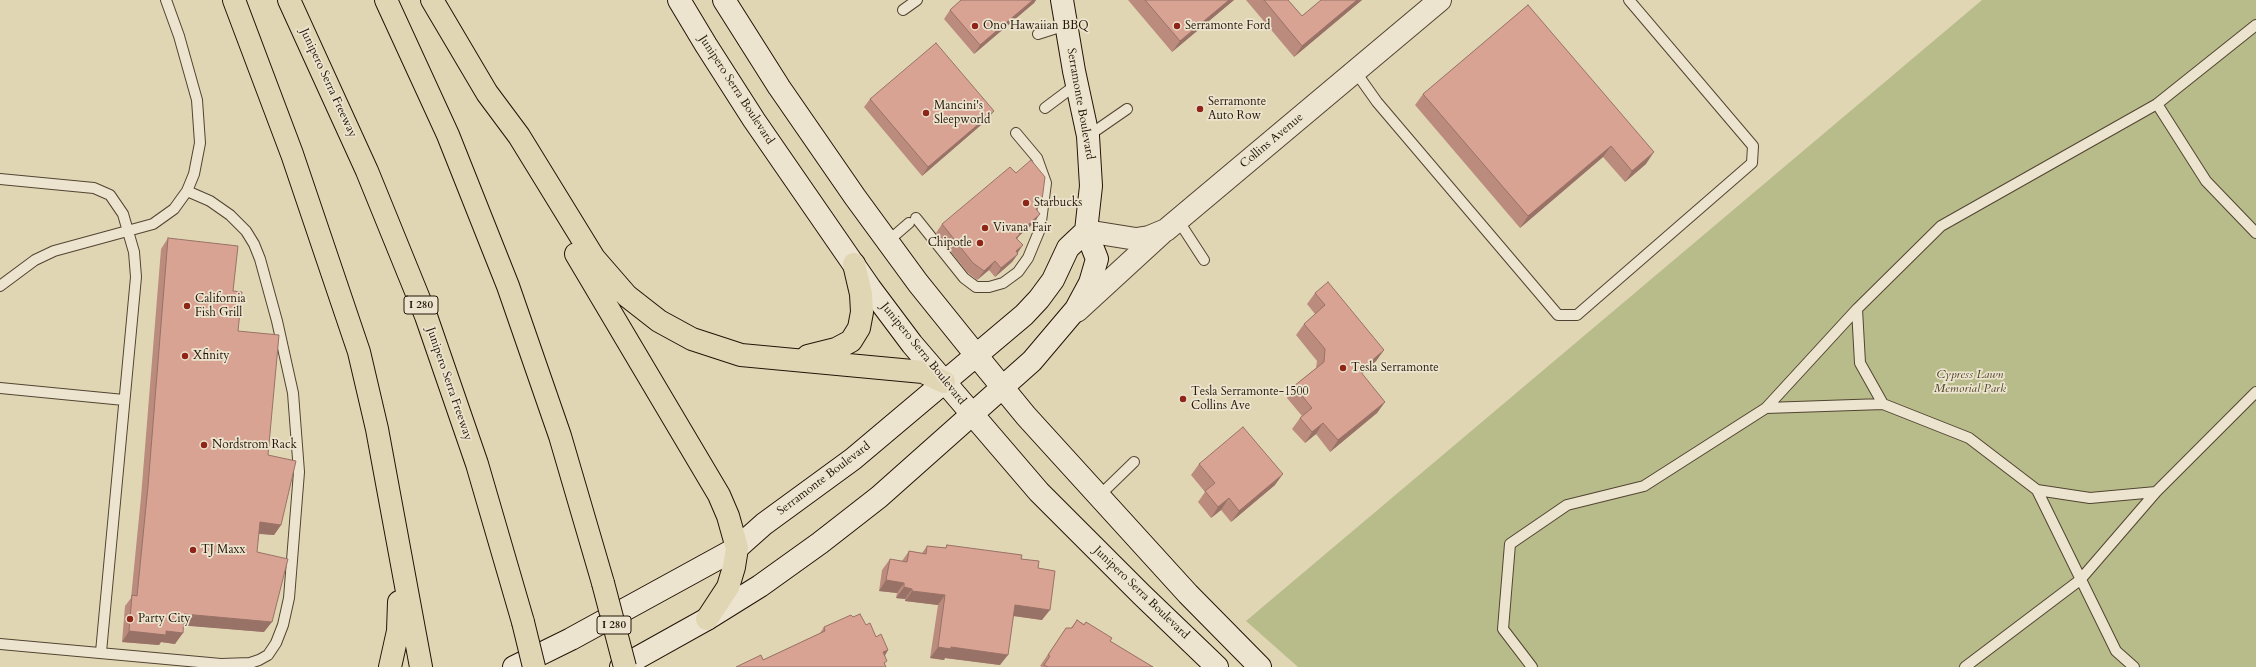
<!DOCTYPE html>
<html>
<head>
<meta charset="utf-8">
<style>
  body { margin:0 }
  canvas { display:block; background:#e1d6b4 }
</style>
</head>
<body>
<canvas width="2256" height="667"></canvas>
<script>
const ctx = document.querySelector('canvas').getContext('2d');
ctx.lineJoin = 'round';
function fill(path, color) { ctx.fillStyle = color; ctx.fill(path, 'evenodd'); }
const toPath = rows => new Path2D(rows.map(r => 'M' + r).join(''));
function stroke(path, color, width, dash) { ctx.strokeStyle = color; ctx.lineWidth = width; ctx.lineCap = dash ? 'butt' : 'round'; ctx.setLineDash(dash || []); ctx.stroke(path); }
function label(font, color, halo, rows, align = 'center') {
  ctx.font = font + ' Cardo,serif'; ctx.lineWidth = 3.5; ctx.setLineDash([]); ctx.textBaseline = 'middle'; ctx.strokeStyle = halo; ctx.fillStyle = color; for (const [text, x, y, turn = 0] of rows) {
    ctx.save(); ctx.translate(x, y); ctx.rotate((+turn || 0) * Math.PI / 180); ctx.textAlign = isNaN(turn) ? turn : align; if (halo) ctx.strokeText(text, 0, 0); ctx.fillText(text, 0, 0); ctx.restore();
  }
}
fill(toPath([
  [1982,0,2256,0,2256,667,1298,667,1246,621]
]), '#b8bc8a');
const service = toPath([
  [903,10,917,0],
  [1038,34,1066,25],
  [1355,71,1377,102,1558,315,1577,315,1752,163,1753,146,1629,0],
  [2157,104,2206,181,2256,233],
  [1045,108,1077,84],
  [1088,136,1127,109],
  [0,179,94,188,110,195,123,214,134,252,136,277,101,652],
  [916,218,964,278,976,287,989,287,1003,283,1018,272,1028,258,1040,229,1046,183,1037,158,1016,133],
  [1178,220,1204,260],
  [887,242,909,223],
  [0,286,35,260,54,251,153,224,174,209,187,191,194,174,200,143,197,100,179,36,166,0],
  [1857,309,1860,363,1883,404],
  [0,388,124,400],
  [1766,408,1883,404,1969,438,2037,490,2116,651,2134,667],
  [2037,490,2090,498,2156,492],
  [1099,496,1134,462],
  [0,644,221,664,250,663,259,660,268,655,276,643,283,625,289,598,299,472,293,393,277,321,260,259,254,244,246,231,230,215,210,201,187,191],
  [1532,667,1503,629,1510,544,1567,505,1644,486,1766,408,1857,309,1941,226,2157,104,2256,25],
  [1965,667,2080,580,2156,492,2256,392]
]);
const tertiary = toPath([
  [1086,231,1136,239,1149,237,1166,230,1440,0],
  [1077,311,1162,233]
]);
const secondary = toPath([
  [679,0,706,45,754,120,870,288,912,344,1039,492,1142,595,1217,667],
  [724,0,779,87,855,197,918,283,976,355,1026,416,1188,594,1260,667],
  [514,667,571,639,737,548,764,524,853,459,1024,315,1039,299,1053,280,1068,248,1086,231],
  [621,667,707,619,760,586,820,543,879,497,1032,361,1076,309,1090,283,1097,259,1086,231,1091,186,1088,136,1074,71,1062,0]
]);
const motorway = toPath([
  [234,0,292,154,359,352,377,429,421,667],
  [289,0,367,171,426,316,477,464,523,622],
  [386,0,448,135,508,286,560,436,603,583],
  [432,0,487,93,519,136,594,258,627,296,659,321,692,339,741,355,923,372,944,382],
  [576,254,719,495,728,516,737,548,734,567,728,587,707,619],
  [808,356,836,349,851,341,859,328,862,312,861,294,854,264],
  [390,667,398,631,399,602]
]);
stroke(service, '#524432', 12);
stroke(tertiary, '#524432', 24);
stroke(secondary, '#231407', 24);
stroke(motorway, '#231407', 24);
stroke(service, '#ece4ce', 10);
stroke(tertiary, '#ece4ce', 22);
stroke(secondary, '#ece4ce', 22);
stroke(motorway, '#e1d6b4', 22);
const motorwayBridge = toPath([
  [603,583,625,667],
  [523,622,534,667]
]);
stroke(motorwayBridge, '#231407', 24, []);
stroke(motorwayBridge, '#e1d6b4', 22);
fill(toPath([
  [961,0,1036,0,1034,3,974,54,944,19,950,10],
  [1128,0,1234,0,1172,52],
  [1246,0,1288,0,1302,16,1321,0,1362,0,1294,57],
  [1528,5,1646,164,1625,182,1603,157,1520,228,1415,105,1423,94],
  [870,99,988,119,922,176,864,107],
  [1040,203,1037,210,1034,223,1019,236,1017,239,1018,253,1012,262,995,277,989,270,977,280,967,272,936,233,942,224],
  [168,238,233,291,238,331,268,455,281,525,274,535,259,534,257,552,264,632,183,625,175,644,161,642,159,645,122,642,125,606,131,598,141,497,161,249],
  [1315,293,1384,350,1376,361,1362,374,1385,402,1377,413,1330,452,1316,434,1305,443,1292,429,1300,418,1302,416,1287,398,1294,386,1316,368,1317,361,1296,335,1304,324,1315,314,1307,304],
  [1199,464,1275,485,1231,522,1221,510,1211,518,1198,502,1205,492,1191,475],
  [947,545,1021,559,1038,568,1042,620,1013,616,1000,665,945,658,944,660,930,658,938,605,905,601,905,599,896,598,897,593,879,591,882,570,890,559,902,561,909,551,922,553,927,546,945,548],
  [853,617,866,625,888,650,885,656,885,665,763,660,820,633,824,627],
  [1077,620,1084,624,1086,622,1110,641,1153,667,1042,667,1040,666,1066,628,1071,628]
]), '#bb8c7e');
fill(toPath([
  [1033,0,1036,0,1034,3,974,54,980,45],
  [1229,0,1234,0,1172,52,1180,41],
  [1357,0,1362,0,1294,57,1302,46],
  [994,111,988,119,922,176,928,167],
  [1611,146,1603,157,1520,228,1528,216],
  [1654,152,1646,164,1625,182,1632,171],
  [1040,214,1034,223,1019,236,1014,243,1019,233],
  [1023,245,1017,254,1016,251],
  [1018,254,1012,262,995,277,1001,268],
  [995,261,989,270,977,280,984,271],
  [1384,350,1376,361,1352,382,1360,371],
  [1385,402,1377,413,1330,452,1338,440],
  [1323,423,1316,434,1305,443,1312,432],
  [1283,474,1275,485,1231,522,1239,511],
  [1229,498,1221,510,1211,518,1218,507],
  [260,522,281,525,274,535,252,533],
  [886,580,904,583,897,593,879,591],
  [904,587,912,589,905,599,896,598],
  [912,591,945,595,938,605,905,601],
  [1015,605,1050,610,1042,620,1007,615],
  [184,614,272,622,264,632,177,625],
  [129,631,166,631,183,633,175,644,161,642,159,645,122,642],
  [938,647,951,647,1008,655,1000,665,945,658,944,660,930,658],
  [888,650,881,661,883,652]
]), '#987267');
const building = toPath([
  [961,0,1033,0,980,45,950,10,961,0],
  [1145,0,1229,0,1180,41,1145,0],
  [1264,0,1288,0,1302,16,1321,0,1357,0,1302,46,1264,0],
  [1528,5,1654,152,1632,171,1611,146,1528,216,1423,94,1528,5],
  [936,43,994,111,928,167,870,99,936,43],
  [1031,160,1045,177,1042,200,1040,202,1042,204,1036,209,1040,214,1019,233,1020,234,1016,238,1023,245,1016,251,1018,254,1001,268,995,261,984,271,973,263,942,224,1010,167,1016,173,1031,160],
  [168,238,238,246,233,291,242,292,238,331,279,335,268,455,296,461,281,525,260,522,257,552,288,559,272,622,184,614,183,633,166,631,166,635,129,631,132,595,137,596,148,486,168,238],
  [1328,282,1384,350,1360,371,1385,402,1338,440,1323,423,1312,432,1300,418,1312,408,1294,386,1324,362,1325,349,1304,324,1325,305,1315,293,1328,282],
  [1243,427,1283,474,1239,511,1229,498,1218,507,1205,491,1215,483,1199,464,1243,427],
  [947,545,1022,555,1021,559,1039,561,1038,568,1055,571,1050,610,1015,605,1008,655,951,647,951,649,938,647,945,595,912,591,912,589,904,587,904,583,886,580,890,559,907,562,909,551,926,554,927,546,946,548,947,545],
  [860,614,866,625,870,623,876,637,881,634,888,650,883,652,887,661,884,663,886,667,736,667,761,655,763,660,825,631,824,627,851,615,853,617,860,614],
  [1077,620,1084,625,1086,622,1112,638,1110,641,1153,667,1048,667,1044,665,1050,656,1048,655,1066,628,1072,628,1077,620]
]);
fill(building, '#d9a393');
stroke(building, '#987267', 1);
for (const [x, y, r, color] of [
  [975,26,4,"#8f2418"],
  [1177,26,4,"#8f2418"],
  [1200,109,4,"#8f2418"],
  [926,113,4,"#8f2418"],
  [1026,203,4,"#8f2418"],
  [985,228,4,"#8f2418"],
  [980,243,4,"#8f2418"],
  [187,306,4,"#8f2418"],
  [185,356,4,"#8f2418"],
  [1343,368,4,"#8f2418"],
  [1183,399,4,"#8f2418"],
  [204,445,4,"#8f2418"],
  [193,550,4,"#8f2418"],
  [130,619,4,"#8f2418"]
]) { const dot = new Path2D(); dot.arc(x, y, r, 0, 2 * Math.PI); ctx.fillStyle = color; ctx.fill(dot); stroke(dot, '#ece4ce', 1.5); }
for (const [x, y, w] of [
  [421,305,34],
  [614,625,34]
]) { const box = new Path2D(); box.roundRect(x - w / 2, y - 9, w, 18, 3); ctx.fillStyle = '#ece4ce'; ctx.fill(box); stroke(box, '#231407', 1); }
label('bold 11px', '#231407', null, [
  ["I 280",421,305],
  ["I 280",614,625]
]);
label('12px', '#231407', '#ece4ce', [
  ["Ono Hawaiian BBQ",983,26],
  ["Serramonte Ford",1185,26],
  ["Serramonte",1208,102],
  ["Auto Row",1208,116],
  ["Mancini's",934,106],
  ["Sleepworld",934,120],
  ["Starbucks",1034,203],
  ["Vivana Fair",993,228],
  ["Chipotle",972,243,"right"],
  ["California",195,299],
  ["Fish Grill",195,313],
  ["Xfinity",193,356],
  ["Tesla Serramonte",1351,368],
  ["Tesla Serramonte-1500",1191,392],
  ["Collins Ave",1191,406],
  ["Nordstrom Rack",212,445],
  ["TJ Maxx",201,550],
  ["Party City",138,619]
], 'left');
label('12px', '#231407', '#ece4ce', [
  ["Junipero Serra Freeway",328,83,65],
  ["Junipero Serra Boulevard",736,90,57],
  ["Serramonte Boulevard",1080,104,80],
  ["Collins Avenue",1272,141,-40],
  ["Junipero Serra Boulevard",923,354,51],
  ["Junipero Serra Freeway",449,384,71],
  ["Serramonte Boulevard",824,479,-37],
  ["Junipero Serra Boulevard",1141,593,44]
]);
label('italic 12px', '#50462e', '#ece4ce', [
  ["Cypress Lawn",1970,375],
  ["Memorial Park",1970,389]
]);
</script>
</body>
</html>
